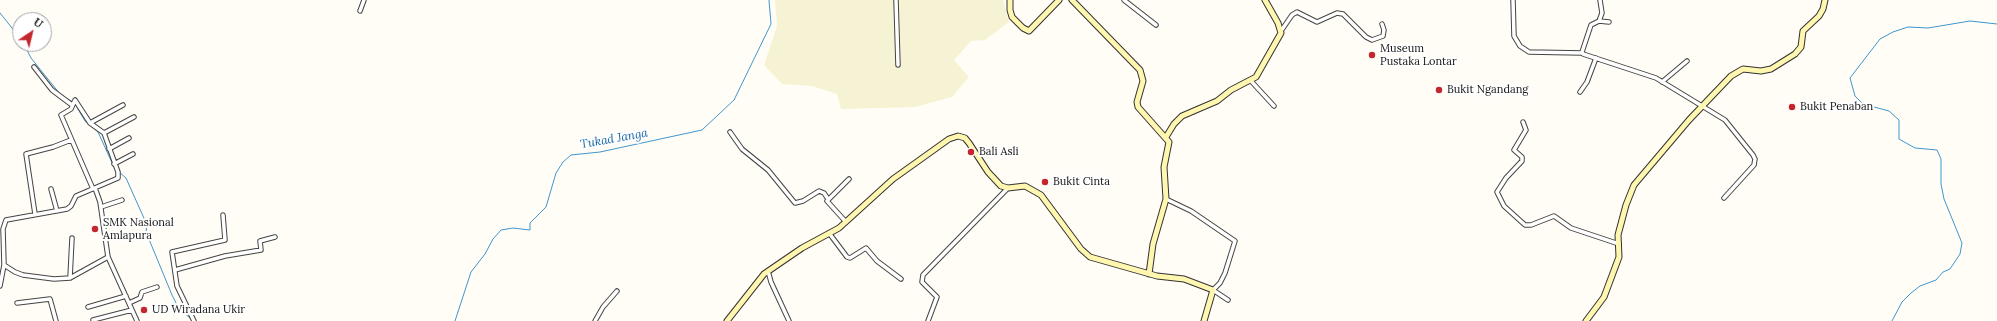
<!DOCTYPE html>
<html>
<head>
<meta charset="utf-8">
<style>
  body { margin:0 }
  #map { position:relative; width:1997px; height:321px; overflow:hidden; background:#fffdf5; font-family:Lora,serif }
  canvas { display:block }
  .north { position:absolute; left:12px; top:12px; width:40px; height:40px; box-sizing:border-box; background:#fff; border:1px solid #a0a0a0; border-radius:50%; rotate:35deg; font-size:11px; font-weight:700; line-height:16px; text-align:center; color:#111 }
  .north::after { content:''; display:block; margin:auto; width:14px; height:18px; background:#c4262e; clip-path:polygon(50% 0,100% 100%,50% 72%,0 100%) }
</style>
</head>
<body>
<div id="map">
<canvas width="1997" height="321"></canvas>
<div class="north">U</div>
</div>
<script>
const ctx = document.querySelector('canvas').getContext('2d');
ctx.lineJoin = 'round';
function fill(path, color) { ctx.fillStyle = color; ctx.fill(path, 'evenodd'); }
const toPath = rows => new Path2D(rows.map(r => 'M' + r).join(''));
function stroke(path, color, width, dash) { ctx.strokeStyle = color; ctx.lineWidth = width; ctx.lineCap = dash ? 'butt' : 'round'; ctx.setLineDash(dash || []); ctx.stroke(path); }
function label(font, color, halo, rows, align = 'center') {
  ctx.font = font + ' Lora,serif'; ctx.lineWidth = 4; ctx.setLineDash([]); ctx.textBaseline = 'middle'; ctx.strokeStyle = halo; ctx.fillStyle = color; for (const [text, x, y, turn = 0] of rows) {
    ctx.save(); ctx.translate(x, y); ctx.rotate((+turn || 0) * Math.PI / 180); ctx.textAlign = isNaN(turn) ? turn : align; if (halo) ctx.strokeText(text, 0, 0); ctx.fillText(text, 0, 0); ctx.restore();
  }
}
fill(toPath([
  [775,0,1003,0,1009,22,985,40,971,41,954,60,969,77,952,97,915,107,841,109,837,94,812,86,782,84,764,65,777,26]
]), '#f6f3d4');
stroke(toPath([
  [0,13,20,38],
  [24,44,31,58,60,94],
  [62,96,73,102],
  [75,104,85,121,98,132,114,167],
  [119,172,126,178,143,216,147,225,146,232,172,295,178,307,192,320],
  [455,321,471,272,485,254,493,239,501,230,513,228,530,230,530,223,546,207,556,173,563,162,571,155,600,152,702,130,734,100,771,24,769,0],
  [1892,321,1902,302,1911,293,1920,286,1936,280,1943,272,1950,269,1960,254,1962,243,1944,199,1941,184,1941,159,1937,150,1915,148,1899,139,1899,120,1889,111,1863,104,1855,96,1850,78,1880,39,1893,32,1908,27,1928,28,1970,21,1997,24]
]), '#3f96cf', 1);
const street = toPath([
  [896,0,898,65],
  [1124,0,1156,25],
  [1513,0,1514,36,1520,46,1529,52,1582,53],
  [360,11,364,0],
  [1599,21,1602,13,1600,0],
  [1609,22,1599,21,1591,25,1582,52,1583,54,1656,78,1725,120,1753,155,1755,159,1754,165,1724,198],
  [1281,31,1292,15,1297,12,1317,22,1337,13,1343,14,1366,37,1372,40,1383,36,1384,30,1382,24],
  [34,67,52,90,72,105],
  [1251,81,1274,106],
  [1662,82,1687,61],
  [1580,92,1587,82,1596,58],
  [1523,122,1526,130,1514,150,1522,157,1522,161,1506,178,1497,192,1504,206,1525,225,1531,225,1554,216,1571,228,1619,244],
  [90,123,75,100,71,109,61,115,93,189],
  [730,132,742,149,768,170,795,203,803,201,819,191,824,193,828,199],
  [104,133,134,117],
  [109,149,129,138],
  [114,164,133,154],
  [95,188,100,202,108,257,137,321],
  [51,189,57,211],
  [1166,199,1191,211,1235,241,1225,273,1220,283,1213,290,1228,300],
  [101,207,122,200],
  [35,214,26,154,53,147,71,140],
  [846,222,827,201,849,179],
  [829,233,847,257,850,258,866,248,877,261,901,279],
  [4,265,15,272,23,275,54,279,70,278,108,257],
  [175,270,225,256,261,250,260,241,275,237],
  [768,271,771,282,789,321],
  [70,278,72,238],
  [0,286,4,265,3,229,6,220,67,209,71,206,76,196,118,178,118,172,104,133,90,123,123,105],
  [17,303,50,299,56,321],
  [129,303,140,298,142,292,157,287],
  [88,307,126,296],
  [93,320,132,310],
  [194,321,177,286,172,252,225,240,223,215],
  [595,321,603,307,617,291],
  [928,321,937,297,922,282,923,275,1008,188]
]);
const secondary = toPath([
  [1010,0,1010,10,1012,17,1023,28,1029,31,1059,0],
  [1072,0,1140,70,1143,81,1137,102,1138,107,1169,142,1164,167,1166,199,1153,244,1149,274],
  [1166,137,1174,124,1182,116,1217,101,1231,90,1256,77,1281,33,1278,23,1265,0],
  [727,321,764,274,802,248,839,228,893,179,949,139,958,136,965,138,969,143,988,172,1001,186,1008,188,1025,186,1041,195,1081,249,1090,257,1157,276,1184,279,1213,290,1204,321],
  [1586,321,1604,297,1619,257,1618,235,1626,205,1634,185,1689,120,1731,76,1743,69,1761,71,1771,69,1795,54,1801,47,1803,31,1819,16,1823,9,1825,0]
]);
stroke(street, '#444', 5.5);
stroke(secondary, '#333', 7);
stroke(street, '#fff', 3.5);
stroke(secondary, '#fff6b0', 5);
for (const [x, y, r, color] of [
  [1372,55,4,"#c4262e"],
  [1439,90,4,"#c4262e"],
  [1792,107,4,"#c4262e"],
  [971,152,4,"#c4262e"],
  [1045,182,4,"#c4262e"],
  [95,229,4,"#c4262e"],
  [144,310,4,"#c4262e"]
]) { const dot = new Path2D(); dot.arc(x, y, r, 0, 2 * Math.PI); ctx.fillStyle = color; ctx.fill(dot); stroke(dot, '#fff', 1.5); }
label('11px', '#111', '#fff', [
  ["Museum",1380,49],
  ["Pustaka Lontar",1380,62],
  ["Bukit Ngandang",1447,90],
  ["Bukit Penaban",1800,107],
  ["Bali Asli",979,152],
  ["Bukit Cinta",1053,182],
  ["SMK Nasional",103,223],
  ["Amlapura",103,236],
  ["UD Wiradana Ukir",152,310]
], 'left');
label('italic 12px', '#1768a6', '#fff', [
  ["Tukad Janga",614,139,-10]
]);
</script>
</body>
</html>
